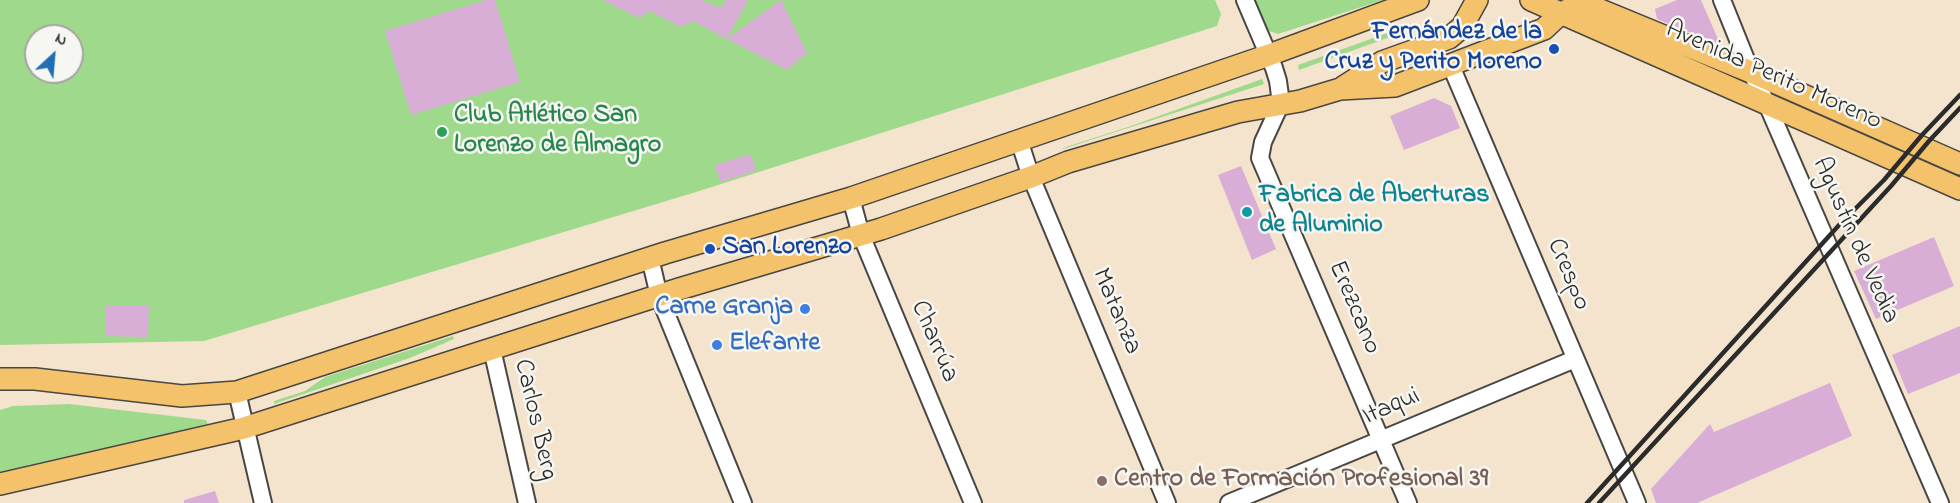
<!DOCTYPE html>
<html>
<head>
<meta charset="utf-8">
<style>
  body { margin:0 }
  #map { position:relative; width:1960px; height:503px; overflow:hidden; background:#f4e4cd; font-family:"Indie Flower",sans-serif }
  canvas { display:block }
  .north { position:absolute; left:24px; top:24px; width:60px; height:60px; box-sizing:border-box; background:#f6f6f2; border:2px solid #a5a5a2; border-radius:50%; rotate:26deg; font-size:16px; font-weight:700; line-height:24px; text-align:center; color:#2b2b2b }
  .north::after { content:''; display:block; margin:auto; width:21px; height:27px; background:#1f6fb2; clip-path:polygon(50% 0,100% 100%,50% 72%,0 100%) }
</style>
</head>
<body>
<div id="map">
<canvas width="1960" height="503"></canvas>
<div class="north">N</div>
</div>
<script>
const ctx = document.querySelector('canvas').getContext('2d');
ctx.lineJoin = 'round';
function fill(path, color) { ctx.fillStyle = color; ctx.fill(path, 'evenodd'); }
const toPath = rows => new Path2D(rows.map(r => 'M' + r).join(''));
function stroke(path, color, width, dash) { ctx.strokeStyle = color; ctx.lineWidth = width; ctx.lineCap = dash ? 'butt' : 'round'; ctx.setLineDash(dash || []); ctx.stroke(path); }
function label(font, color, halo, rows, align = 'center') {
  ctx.font = font + ' "Indie Flower",sans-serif'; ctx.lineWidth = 5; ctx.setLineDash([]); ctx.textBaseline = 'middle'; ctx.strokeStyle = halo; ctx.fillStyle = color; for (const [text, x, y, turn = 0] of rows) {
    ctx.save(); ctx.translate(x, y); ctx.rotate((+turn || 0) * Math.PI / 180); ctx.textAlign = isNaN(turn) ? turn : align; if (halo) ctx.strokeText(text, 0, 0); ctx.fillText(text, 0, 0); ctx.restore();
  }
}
fill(toPath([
  [0,0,1215,0,1221,14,1217,26,696,192,204,341,0,345],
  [36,36,72,36,72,72,36,72],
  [1254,0,1383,0,1278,34,1269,31,1266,27],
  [1412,29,1299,70,1298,65,1393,31],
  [1262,79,1264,84,1063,149,1063,148,1131,126],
  [453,336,454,339,410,358,274,404,274,401,305,391,325,377],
  [69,404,206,420,208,424,0,473,0,410,13,406]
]), '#9fd98c');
fill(toPath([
  [486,0,495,0,520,82,411,115,385,31],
  [602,0,701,0,721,8,726,0,748,0,727,39,693,21,681,27,650,11,639,18],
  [781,0,807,53,787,70,727,39],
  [1677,0,1701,0,1721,46,1657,19,1655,9],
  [1434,98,1451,106,1460,128,1404,150,1390,116],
  [751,154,756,171,720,182,715,165],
  [1241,166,1276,249,1252,260,1218,175],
  [1934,237,1954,286,1876,319,1854,271],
  [106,305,149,305,148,337,105,336],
  [1960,326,1960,373,1908,394,1892,355],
  [1830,383,1852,436,1697,503,1656,503,1651,489,1710,424,1714,432],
  [215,491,219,503,184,503,184,500]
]), '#d9aed6');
const minor = toPath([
  [1245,0,1274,68,1278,81,1281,103,1263,142,1260,158,1408,503],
  [1722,0,1751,72,1767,104,1940,503],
  [1451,66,1637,503],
  [1019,140,1031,177,1167,503],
  [851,198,861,235,973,503],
  [650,258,659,296,743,503],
  [492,349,527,503],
  [237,392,263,503],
  [1229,503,1575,359]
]);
const major = toPath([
  [1531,0,1960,189],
  [1576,0,1751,72,1960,164],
  [1343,87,1382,62,1449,38,1462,27,1477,0],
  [0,379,35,379,182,396,237,392,665,253,851,198,1269,55,1418,0],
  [0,484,244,428,679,289,881,229,1031,177,1068,162,1238,112,1300,101,1340,89,1395,86,1544,29,1560,14,1586,0]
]);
stroke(minor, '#494743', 20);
stroke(major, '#494743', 24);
stroke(minor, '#fff', 16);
stroke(major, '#f4c26a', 21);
stroke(toPath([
  [1587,503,1840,224,1884,180,1922,135,1960,95],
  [1599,503,1891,186,1929,141,1960,108]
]), '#2b2b2b', 4.5);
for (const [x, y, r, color] of [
  [1554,49,6,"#1a4fb4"],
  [442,132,6,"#2e9e5b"],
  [1247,212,6,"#0f9aa8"],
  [710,249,6,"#1a4fb4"],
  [805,309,6,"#3f7fe0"],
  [717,345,6,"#3f7fe0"],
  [1102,481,6,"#8d6e63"]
]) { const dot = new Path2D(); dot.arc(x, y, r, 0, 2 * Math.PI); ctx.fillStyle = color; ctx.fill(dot); stroke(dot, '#f6f6f2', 2); }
label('bold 26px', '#164399', '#f6f6f2', [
  ["Fernández de la",1542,34],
  ["Cruz y Perito Moreno",1542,64],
  ["San Lorenzo",722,249,"left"]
], 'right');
label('26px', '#2b2b2b', '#f6f6f2', [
  ["Avenida Perito Moreno",1773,77,24],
  ["Agustín de Vedia",1854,241,66],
  ["Crespo",1567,275,67],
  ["Erezcano",1353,308,67],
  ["Matanza",1115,312,67],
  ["Charrúa",933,342,67],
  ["Itaqui",1392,408,-23],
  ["Carlos Berg",534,420,77]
]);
label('bold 26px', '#27864d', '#f6f6f2', [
  ["Club Atlético San",454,117],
  ["Lorenzo de Almagro",454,147]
], 'left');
label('bold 26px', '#0d838f', '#f6f6f2', [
  ["Fabrica de Aberturas",1259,197],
  ["de Aluminio",1259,227]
], 'left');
label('bold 26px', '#366cbe', '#f6f6f2', [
  ["Carne Granja",793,309],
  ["Elefante",729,345,"left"]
], 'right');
label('bold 26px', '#785e54', '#f6f6f2', [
  ["Centro de Formación Profesional 39",1114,481]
], 'left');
</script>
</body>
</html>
